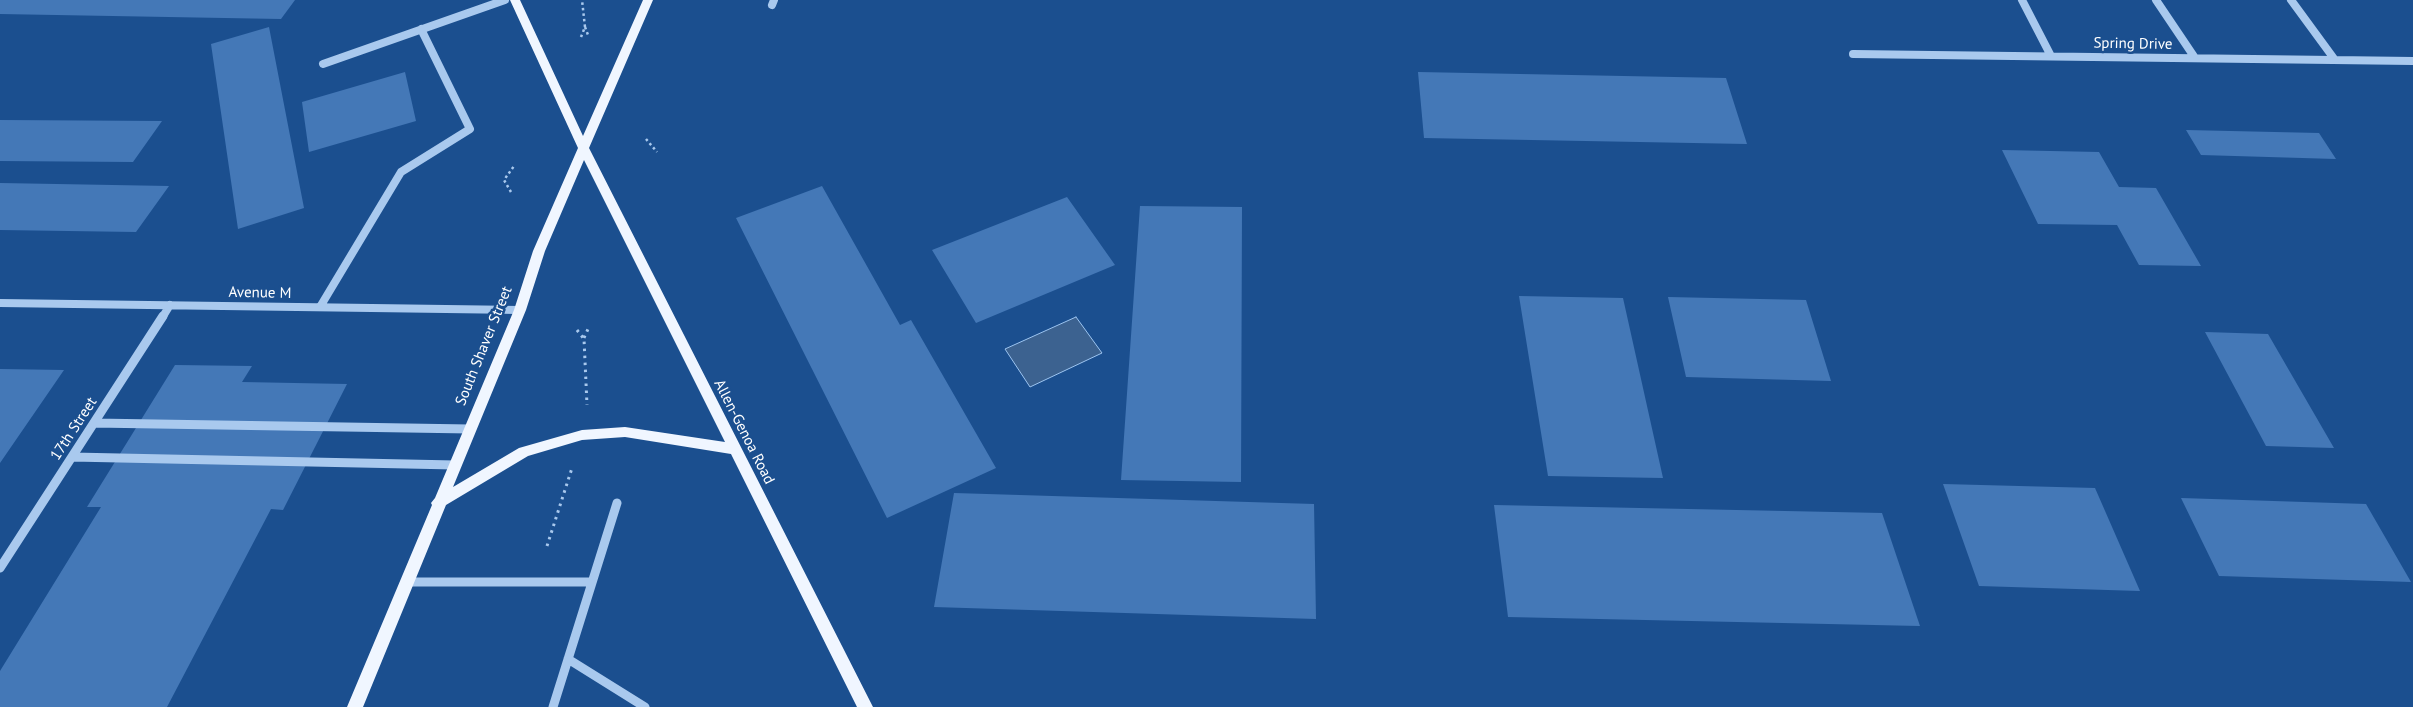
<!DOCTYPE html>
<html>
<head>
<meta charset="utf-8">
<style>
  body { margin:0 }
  canvas { display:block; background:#1b4f8f }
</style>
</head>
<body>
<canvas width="2413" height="707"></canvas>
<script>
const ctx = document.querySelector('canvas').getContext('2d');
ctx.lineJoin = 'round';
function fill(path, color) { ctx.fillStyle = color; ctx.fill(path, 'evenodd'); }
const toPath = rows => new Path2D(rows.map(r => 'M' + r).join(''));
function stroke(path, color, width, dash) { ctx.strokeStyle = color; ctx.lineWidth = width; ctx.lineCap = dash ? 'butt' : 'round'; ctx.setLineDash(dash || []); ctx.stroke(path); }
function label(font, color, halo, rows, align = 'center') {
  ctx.font = font + ' "PT Sans",sans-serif'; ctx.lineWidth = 5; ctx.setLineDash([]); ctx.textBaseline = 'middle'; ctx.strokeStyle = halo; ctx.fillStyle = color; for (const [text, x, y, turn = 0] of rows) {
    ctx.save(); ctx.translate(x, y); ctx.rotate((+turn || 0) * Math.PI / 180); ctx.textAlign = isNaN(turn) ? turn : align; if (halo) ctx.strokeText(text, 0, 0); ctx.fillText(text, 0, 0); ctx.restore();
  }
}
const water = toPath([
  [1076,317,1102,353,1030,387,1005,349,1076,317]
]);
fill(water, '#3c6290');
stroke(water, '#9cc4f0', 1);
fill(toPath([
  [0,0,295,0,281,19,0,14],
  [269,27,304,208,238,229,211,44],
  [405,72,416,121,309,152,302,102],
  [1418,72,1726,78,1747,144,1424,138],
  [0,120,162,121,133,162,0,161],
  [2186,130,2319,133,2336,159,2201,155],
  [2002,150,2099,152,2119,187,2156,188,2201,266,2139,265,2117,225,2038,224],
  [0,183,169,186,136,232,0,230],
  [822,186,900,325,911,320,996,468,887,518,736,218],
  [1067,197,1115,265,976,323,932,250],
  [1140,206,1242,207,1241,482,1121,480],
  [1519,296,1623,298,1663,478,1548,476],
  [1668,297,1806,300,1831,381,1686,377],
  [2205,332,2268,334,2334,448,2266,446],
  [175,365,252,366,242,382,347,384,283,510,271,509,167,707,0,707,0,671,101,507,87,507],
  [0,369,64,370,0,463],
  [1943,484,2095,488,2140,591,1979,586],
  [954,493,1314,504,1316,619,934,607],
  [2181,498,2366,504,2411,582,2219,576],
  [1494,505,1882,513,1920,626,1508,617]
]), '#4478b7');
stroke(toPath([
  [585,27,588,35],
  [581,37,585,27,582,0],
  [646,139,657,152],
  [511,192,504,180,514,166]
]), '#a9c9ee', 2.5, [2.5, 3]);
stroke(toPath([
  [577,330,584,339,587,405],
  [584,338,588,329],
  [547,546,572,468]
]), '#a9c9ee', 3, [2.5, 4.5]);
stroke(toPath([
  [2022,0,2051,56],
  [2156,0,2195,58],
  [2291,0,2335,60],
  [772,5,774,0],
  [1853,54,2413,61],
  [323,64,505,0],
  [0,303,520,310],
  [320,307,401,172,470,129,421,29],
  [162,318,170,305]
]), '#a9c9ee', 8);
stroke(toPath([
  [94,423,470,429],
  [72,457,455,465],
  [0,568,163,316],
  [407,582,592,582],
  [568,659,645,707],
  [553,707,617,503]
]), '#a9c9ee', 9);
fill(toPath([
  [510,0,520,0,583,136,643,0,653,0,589,148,873,707,857,707,731,454,625,437,582,440,528,456,446,505,363,707,347,707,432,505,431,503,435,498,514,310,533,251,578,148,510,0],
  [584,160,725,442,625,427,582,430,519,448,453,487,526,310,545,251,584,160]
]), '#f0f6ff');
label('15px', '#fff', '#1b4f8f', [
  ["Spring Drive",2133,44,1],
  ["Avenue M",260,293,1],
  ["South Shaver Street",484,346,-68],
  ["17th Street",74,429,-57],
  ["Allen-Genoa Road",744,432,63]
]);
</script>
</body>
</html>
